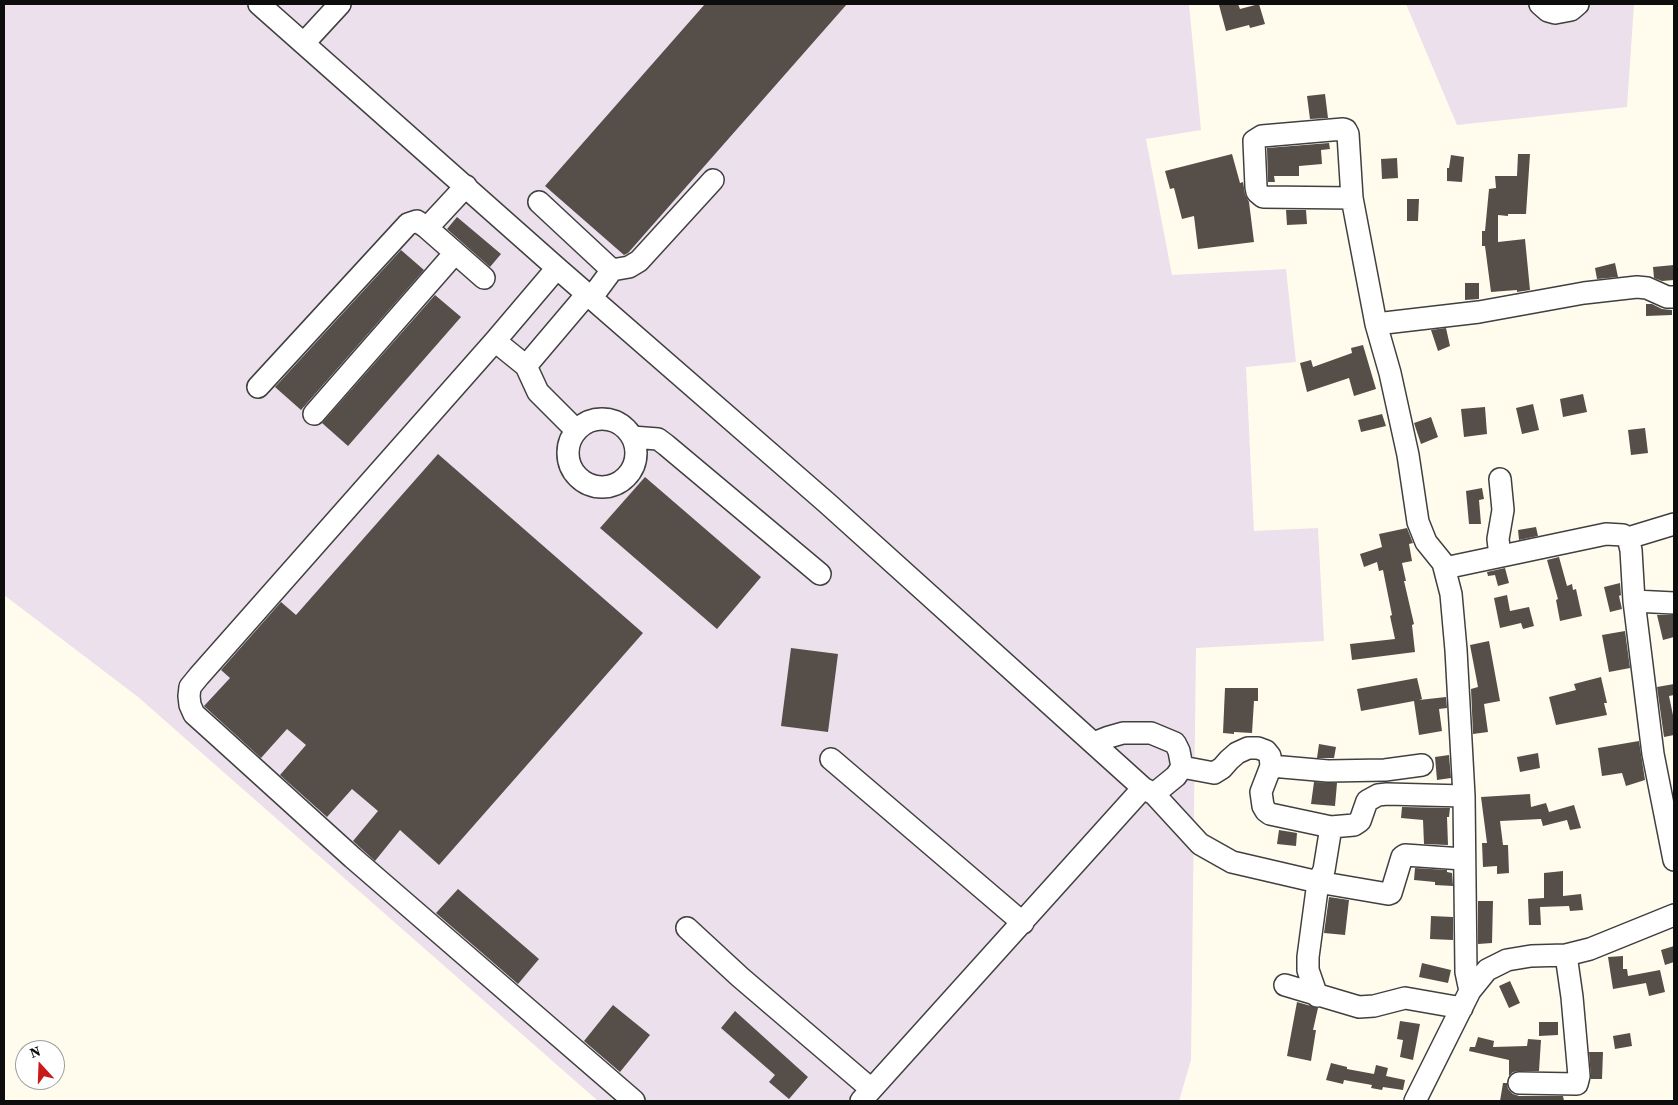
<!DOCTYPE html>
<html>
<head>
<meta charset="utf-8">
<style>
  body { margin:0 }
  #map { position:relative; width:1678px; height:1105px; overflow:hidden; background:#fffced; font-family:"Source Serif 4",serif }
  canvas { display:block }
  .frame { position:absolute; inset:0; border:5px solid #0d0d0d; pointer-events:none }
  .north { position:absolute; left:15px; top:1040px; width:50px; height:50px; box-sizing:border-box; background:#fff; border:1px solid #9e9e9e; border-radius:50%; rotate:340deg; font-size:14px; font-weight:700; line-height:20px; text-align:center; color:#0d0d0d }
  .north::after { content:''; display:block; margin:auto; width:18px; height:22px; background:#c9191a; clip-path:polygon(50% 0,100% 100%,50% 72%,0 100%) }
</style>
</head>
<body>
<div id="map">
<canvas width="1678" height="1105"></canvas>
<div class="frame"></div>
<div class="north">N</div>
</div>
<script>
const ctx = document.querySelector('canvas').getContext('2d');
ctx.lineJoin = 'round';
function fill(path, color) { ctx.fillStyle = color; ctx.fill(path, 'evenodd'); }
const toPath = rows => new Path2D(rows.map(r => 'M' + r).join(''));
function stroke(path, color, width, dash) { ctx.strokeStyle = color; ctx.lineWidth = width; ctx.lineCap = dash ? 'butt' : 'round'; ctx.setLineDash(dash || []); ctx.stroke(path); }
fill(toPath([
  [4,4,1189,4,1201,130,1146,139,1172,275,1286,269,1296,362,1246,367,1254,531,1318,528,1324,641,1196,648,1191,1060,1179,1101,598,1101,138,697,4,595],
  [1406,4,1634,4,1627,107,1457,125]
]), '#ece0ed');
fill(toPath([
  [705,4,847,4,628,253,624,255,545,186],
  [1226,4,1238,4,1240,9,1259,4,1265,24,1250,28,1249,25,1226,31,1219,5],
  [1325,94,1328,118,1310,119,1307,96],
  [1329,143,1330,149,1321,150,1322,164,1299,166,1299,176,1274,176,1275,182,1268,182,1267,148],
  [1232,154,1240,183,1243,182,1245,194,1249,202,1254,242,1198,249,1194,216,1182,219,1174,188,1170,189,1165,171],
  [1518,154,1530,154,1526,214,1508,214,1508,216,1498,215,1498,242,1525,239,1530,290,1517,292,1517,290,1491,292,1485,246,1482,246,1482,231,1485,231,1489,189,1496,188,1495,176,1517,176],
  [1451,155,1464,157,1462,182,1447,181,1447,168,1449,168],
  [1397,158,1398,178,1382,179,1381,159],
  [1407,199,1419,199,1418,221,1407,221],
  [1286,210,1306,210,1307,224,1287,225],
  [457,217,501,254,490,267,447,229],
  [401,250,424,270,301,410,275,387],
  [1615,263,1618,277,1597,279,1595,268],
  [1674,265,1674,280,1662,281,1654,278,1653,267],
  [1465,283,1479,283,1479,299,1465,300],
  [435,295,461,317,348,446,322,423],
  [1646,304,1652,304,1662,309,1672,310,1672,315,1646,316],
  [1446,328,1450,346,1438,351,1431,330],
  [1363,345,1376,389,1354,396,1349,378,1307,392,1300,363,1311,360,1313,367,1352,353,1351,348],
  [1583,394,1587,412,1563,417,1560,399],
  [1533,404,1539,430,1522,434,1516,408],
  [1485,407,1487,434,1464,437,1461,409],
  [1382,414,1386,426,1361,432,1358,420],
  [1431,417,1438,437,1421,444,1414,423],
  [1645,428,1648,453,1631,455,1628,430],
  [438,454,643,633,439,865,400,830,375,861,353,841,378,811,352,789,327,817,280,775,306,745,287,729,261,758,204,706,230,678,221,670,281,602,296,615],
  [645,477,761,577,717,629,600,528],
  [1482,488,1484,499,1479,500,1481,524,1469,524,1466,491],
  [1536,527,1538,536,1519,540,1518,530],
  [1407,528,1413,543,1409,544,1412,561,1402,563,1406,581,1404,581,1414,624,1412,625,1415,652,1352,660,1350,644,1395,639,1390,616,1392,615,1383,570,1379,571,1377,562,1364,567,1360,554,1382,547,1379,534],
  [1559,557,1567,586,1572,584,1573,590,1576,589,1582,616,1560,621,1556,600,1558,599,1547,560],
  [1505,568,1509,583,1498,586,1495,575,1488,576,1487,572],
  [1620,583,1621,595,1619,596,1622,609,1610,612,1604,587],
  [1507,595,1510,611,1529,607,1534,626,1523,629,1521,623,1500,628,1494,598],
  [1657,615,1674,615,1674,637,1663,640],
  [1625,631,1630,668,1609,672,1602,635],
  [1489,641,1500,701,1484,704,1488,732,1473,734,1471,689,1478,687,1470,645],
  [791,648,838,654,828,732,781,726],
  [1601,677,1607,703,1604,703,1607,715,1556,725,1549,697,1576,690,1574,684],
  [1417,678,1422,699,1419,700,1446,697,1447,708,1439,709,1442,731,1419,735,1414,701,1361,711,1357,689],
  [1674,684,1674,695,1669,696,1674,720,1674,735,1664,737,1657,687],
  [1225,688,1258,688,1258,701,1254,701,1252,733,1234,732,1234,734,1223,733],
  [1639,741,1645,780,1626,786,1622,773,1602,776,1598,748],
  [1319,744,1336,747,1334,758,1317,758],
  [1538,753,1540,768,1520,772,1517,757],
  [1449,755,1451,778,1437,780,1435,757],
  [1314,782,1337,783,1335,806,1311,804],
  [1530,794,1531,807,1546,803,1549,812,1574,805,1581,828,1570,830,1567,820,1543,826,1541,819,1500,821,1503,845,1508,845,1509,873,1497,874,1497,866,1483,867,1482,843,1487,843,1481,797],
  [1402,807,1450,808,1449,817,1447,817,1448,845,1424,844,1423,820,1401,818],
  [1279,830,1297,833,1296,846,1277,844],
  [1415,868,1447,870,1447,872,1452,873,1453,886,1435,885,1435,882,1414,880],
  [1563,871,1563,896,1581,894,1583,910,1570,911,1569,906,1540,907,1541,925,1529,925,1528,899,1544,898,1544,873],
  [458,889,539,959,518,984,436,913],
  [1329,897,1349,900,1345,935,1324,933],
  [1478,901,1493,901,1492,943,1478,944],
  [1431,916,1453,917,1453,940,1430,939],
  [1674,946,1674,962,1665,965,1661,950],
  [1623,956,1623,969,1627,969,1628,976,1660,970,1665,992,1649,996,1646,983,1613,989,1608,957],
  [1422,963,1451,970,1448,983,1419,977],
  [1510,981,1520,1003,1509,1008,1499,986],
  [1297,1002,1318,1008,1313,1030,1316,1030,1311,1061,1287,1056],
  [613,1005,650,1035,620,1072,584,1041],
  [735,1011,808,1077,789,1099,769,1082,775,1075,721,1028],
  [1400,1021,1420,1024,1413,1060,1400,1057,1403,1040,1397,1039],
  [1539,1022,1558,1022,1558,1035,1539,1036],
  [1630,1033,1632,1046,1615,1049,1613,1036],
  [1478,1037,1494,1041,1493,1047,1527,1046,1528,1039,1541,1040,1539,1071,1519,1071,1513,1072,1509,1076,1509,1060,1469,1051,1470,1047,1475,1047],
  [1589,1052,1603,1052,1602,1079,1591,1079],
  [1331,1063,1347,1067,1347,1069,1374,1074,1376,1065,1388,1068,1386,1076,1405,1080,1403,1090,1383,1087,1382,1090,1371,1088,1372,1085,1344,1080,1343,1084,1326,1080],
  [1503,1083,1507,1083,1508,1089,1513,1094,1519,1096,1563,1096,1564,1101,1500,1101]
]), '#564e48');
const minor = toPath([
  [259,4,557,268,827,503,1143,788,1154,794,1200,844,1232,862,1318,882,1388,894,1391,893,1402,857,1405,855,1463,859],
  [1540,4,1548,11,1555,13,1571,10,1578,4],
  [304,43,340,4],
  [1352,198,1348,134,1346,130,1343,129,1262,136,1254,141,1256,187,1257,192,1263,197,1352,198,1376,324,1390,373,1408,455,1418,522,1426,542,1443,563,1451,594,1456,650,1464,796,1466,972,1470,991],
  [539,202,612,270],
  [427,228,484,278],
  [557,268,495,341,199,676,190,687,189,696,190,705,194,714,214,732,353,858,634,1101],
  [592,297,612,270,629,267,639,261,713,180],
  [1376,324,1479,312,1584,293,1637,287,1647,288,1667,297,1674,297],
  [495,341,526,366,538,392,576,430],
  [526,366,587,294],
  [258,387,408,224,417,221,427,228,466,186],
  [314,414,455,253],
  '568 453a34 34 0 1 1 68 0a34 34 0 1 1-68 0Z',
  [632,437,658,439,666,445,820,574],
  [1628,538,1674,524],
  [1500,556,1498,539,1503,510,1500,479],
  [1445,568,1606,534,1623,535,1628,538,1631,550,1634,601,1653,754,1674,860],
  [1634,601,1674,603],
  [1094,743,1109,737,1123,733,1151,733,1175,743,1179,751,1182,767,1176,776,1154,794],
  [831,759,1023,923],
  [1271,766,1328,771,1385,770,1422,765],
  [1182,767,1214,773,1222,768,1229,760,1237,753,1248,748,1258,748,1266,751,1270,756,1271,766,1261,792,1263,806,1266,811,1270,814,1331,827,1354,825,1360,821,1367,801,1378,795,1387,794,1464,796],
  [687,928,740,977,871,1089],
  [1285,985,1359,1007,1374,1006,1405,998,1462,1008],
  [1317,996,1308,970,1308,957,1318,882,1324,870,1331,827],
  [1519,1083,1577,1084,1579,1076,1572,997,1566,955],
  [861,1101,1143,788],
  [1415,1101,1470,991,1487,970,1507,960,1531,956,1566,955,1590,949,1674,915]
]);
stroke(minor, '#404040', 24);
stroke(minor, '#fff', 21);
</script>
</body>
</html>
